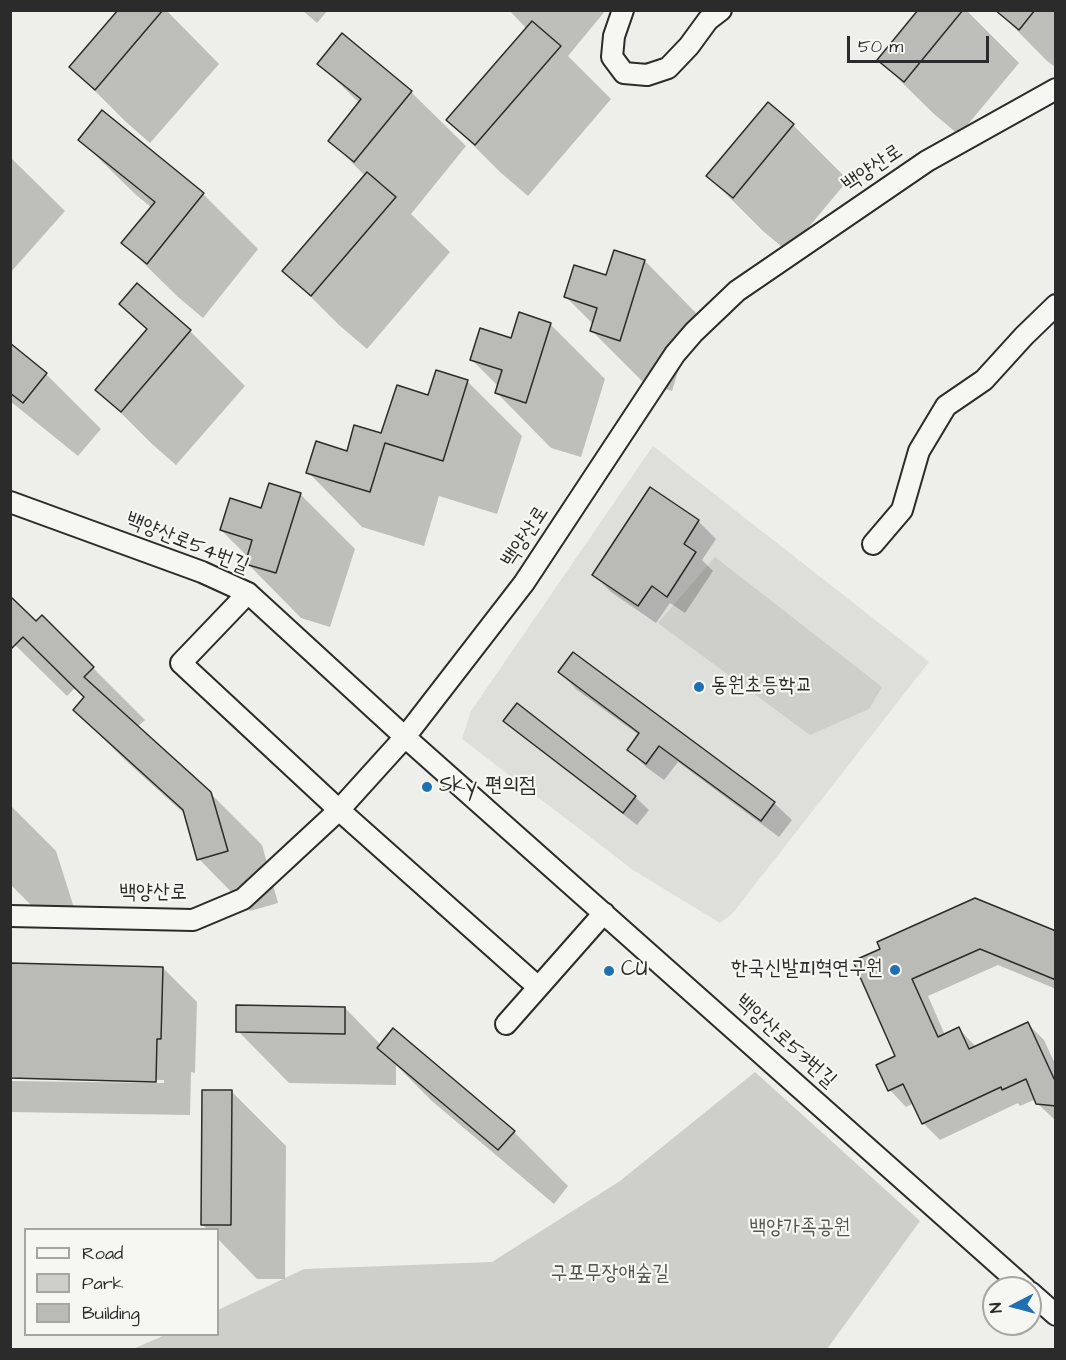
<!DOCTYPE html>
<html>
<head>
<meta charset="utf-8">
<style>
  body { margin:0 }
  #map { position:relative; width:1066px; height:1360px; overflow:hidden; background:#eeeeea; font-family:"Architects Daughter",sans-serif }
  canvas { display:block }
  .frame { position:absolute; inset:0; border:12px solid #2b2b2b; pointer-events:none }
  .legend { position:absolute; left:24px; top:1228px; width:195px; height:108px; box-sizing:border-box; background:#f6f6f2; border:2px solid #a5a5a2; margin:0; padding:8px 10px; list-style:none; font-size:18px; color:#2b2b2b }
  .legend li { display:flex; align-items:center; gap:12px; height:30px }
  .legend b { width:30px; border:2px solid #a5a5a2 }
  .north { position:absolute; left:982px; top:1276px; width:60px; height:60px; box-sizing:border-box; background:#f6f6f2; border:2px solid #a5a5a2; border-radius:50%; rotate:264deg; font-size:16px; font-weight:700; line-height:24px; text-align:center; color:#2b2b2b }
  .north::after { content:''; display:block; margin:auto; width:21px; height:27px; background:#1f6fb2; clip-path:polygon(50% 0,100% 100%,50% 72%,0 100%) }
  .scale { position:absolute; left:847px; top:36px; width:142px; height:27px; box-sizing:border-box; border:3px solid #2b2b2b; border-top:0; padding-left:8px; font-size:18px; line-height:21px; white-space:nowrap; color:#2b2b2b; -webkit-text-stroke:4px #f6f6f2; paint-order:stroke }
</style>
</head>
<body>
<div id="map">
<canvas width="1066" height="1360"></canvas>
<div class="frame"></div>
<ul class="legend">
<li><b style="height:8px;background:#f6f6f2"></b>Road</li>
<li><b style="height:16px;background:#cececa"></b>Park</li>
<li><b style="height:16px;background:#babab7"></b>Building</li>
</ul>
<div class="north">N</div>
<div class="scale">50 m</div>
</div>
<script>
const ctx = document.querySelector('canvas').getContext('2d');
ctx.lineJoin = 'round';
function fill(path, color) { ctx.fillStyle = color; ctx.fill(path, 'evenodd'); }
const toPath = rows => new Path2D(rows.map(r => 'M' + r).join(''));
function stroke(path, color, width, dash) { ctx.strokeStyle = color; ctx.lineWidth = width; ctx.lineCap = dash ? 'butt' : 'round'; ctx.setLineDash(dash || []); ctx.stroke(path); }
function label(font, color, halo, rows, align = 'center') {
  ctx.font = font + ' "Architects Daughter","Poor Story",sans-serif'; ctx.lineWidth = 4.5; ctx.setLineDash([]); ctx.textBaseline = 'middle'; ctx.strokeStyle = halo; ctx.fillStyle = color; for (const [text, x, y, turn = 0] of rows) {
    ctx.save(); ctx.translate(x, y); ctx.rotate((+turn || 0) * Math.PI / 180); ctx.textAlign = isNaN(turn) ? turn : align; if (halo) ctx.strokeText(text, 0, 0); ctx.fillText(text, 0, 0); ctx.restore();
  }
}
fill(toPath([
  [653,446,929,662,732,914,720,923,633,870,462,739,471,711]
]), '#dededb');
fill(toPath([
  [715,557,882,687,869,709,810,735,658,623],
  [755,1072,920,1221,827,1349,133,1349,165,1335,218,1334,218,1310,304,1269,492,1262,620,1181]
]), '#cececa');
fill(toPath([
  [120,10,166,10,219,64,150,143,126,122,71,67],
  [302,10,328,10,317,23],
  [509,10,606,10,568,56,611,99,528,196,500,172,448,120,527,29],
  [920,10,966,10,1019,63,959,135,934,114,879,60],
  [997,10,1056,10,1056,68,1046,60],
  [319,63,411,92,466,146,411,214,450,252,367,349,339,325,284,270,365,176,330,140,360,104],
  [768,104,793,125,848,180,788,252,763,231,708,176],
  [102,112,203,194,258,249,203,318,178,297,123,243,152,208,135,194,80,140],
  [10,157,65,211,10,273],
  [615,252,645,261,696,313,672,391,643,382,591,330,593,324,566,297,607,277],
  [137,285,190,331,245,386,176,465,152,444,97,389,148,331,121,304],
  [550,324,605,379,581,457,551,448,497,393,499,387,472,360],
  [10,345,46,374,101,429,78,456,10,401],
  [467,381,522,436,497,514,439,496,424,546,362,527,308,472,382,435,429,397],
  [650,489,698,521,716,539,702,560,713,571,685,613,670,603,656,623,611,592,594,575],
  [300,494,355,549,330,627,301,618,247,563,248,557,221,530],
  [42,617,145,720,137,727,210,793,262,845,278,903,250,911,199,859,187,816,126,761,75,710,86,698,75,688,67,696,10,640],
  [560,672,774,803,792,820,779,837,678,762,664,780,646,767,629,750,639,735,577,690],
  [505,720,635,797,649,810,637,825,519,734],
  [10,805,56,851,75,911,46,920,10,884],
  [1056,932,1056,989,998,965,928,996,945,1035,959,1029,976,1047,1027,1023,1044,1040,1056,1066,1056,1121,1037,1103,1036,1099,1020,1106,1018,1103,940,1140,923,1123,914,1103,906,1107,890,1090,897,1057,855,962],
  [163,968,197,1002,195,1073,191,1072,190,1115,10,1112,10,1081,164,1083,164,1080,10,1078],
  [345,1008,381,1045,514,1132,568,1186,554,1204,433,1102,396,1065,396,1085,289,1083,238,1031],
  [231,1091,286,1146,285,1279,257,1279,218,1239,218,1230,208,1230,202,1224]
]), '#0003');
const building = toPath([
  [118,10,163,10,95,90,69,67,118,10],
  [918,10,963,10,904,82,877,60,918,10],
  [995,10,1035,10,1019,30,995,10],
  [532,21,561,46,475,145,446,120,532,21],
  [342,33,412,91,354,162,328,141,361,99,317,64,342,33],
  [768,102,794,124,733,198,706,176,768,102],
  [102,110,204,193,147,264,121,243,155,202,78,140,102,110],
  [367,172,396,197,311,296,282,271,367,172],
  [614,250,645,260,620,341,590,331,597,308,564,297,574,265,606,275,614,250],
  [137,283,191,330,121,412,95,390,147,329,119,304,137,283],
  [519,312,551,323,526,403,495,393,502,370,470,360,480,328,511,338,519,312],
  [10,343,47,373,23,403,10,393,10,343],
  [436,370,468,380,443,461,385,443,370,492,306,473,316,441,347,451,354,425,381,433,397,385,428,395,436,370],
  [269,483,301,493,276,573,245,564,252,540,220,530,230,498,261,508,269,483],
  [650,487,699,520,684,544,696,552,667,597,652,586,638,606,592,575,650,487],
  [10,596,36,621,42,615,94,667,84,677,211,792,228,851,197,860,183,810,73,710,84,697,23,637,10,650,10,596],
  [573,652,775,802,761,821,659,746,646,764,627,750,639,733,558,672,573,652],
  [517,703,636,796,623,813,503,721,517,703],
  [975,898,1056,931,1056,980,980,949,912,979,938,1037,959,1027,969,1049,1028,1022,1056,1083,1056,1106,1036,1104,1026,1079,1002,1090,1001,1087,922,1124,903,1084,888,1091,876,1065,895,1056,853,961,880,949,877,942,975,898],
  [10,963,163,967,161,1039,157,1039,156,1082,10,1078,10,963],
  [236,1005,345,1007,345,1034,236,1032,236,1005],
  [393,1028,515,1131,498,1150,377,1048,393,1028],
  [202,1090,232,1090,231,1225,201,1225,202,1090]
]);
fill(building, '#babab7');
stroke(building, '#2b2b2b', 1.5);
const minor = toPath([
  [623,10,614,36,612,57,624,73,647,75,668,68,689,46,708,20,721,10],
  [10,502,202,572,248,593,405,737,1025,1288],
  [873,544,902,510,919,451,946,406,984,380,1024,336,1056,305],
  [248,593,181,663,339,810,538,987],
  [10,916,193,920,243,899,339,810,405,737,524,583,675,354,694,332,737,291,927,161,1056,89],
  [506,1024,604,913],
  [1030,1292,1056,1315]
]);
stroke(minor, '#2b2b2b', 24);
stroke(minor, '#f6f6f2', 20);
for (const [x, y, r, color] of [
  [699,687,6,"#1f6fb2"],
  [427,787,6,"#1f6fb2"],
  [895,970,6,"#1f6fb2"],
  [609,971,6,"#1f6fb2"]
]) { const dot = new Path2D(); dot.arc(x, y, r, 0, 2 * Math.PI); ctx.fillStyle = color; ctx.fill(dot); stroke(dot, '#f6f6f2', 2); }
label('21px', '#2b2b2b', '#f6f6f2', [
  ["백양산로",873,169,-34],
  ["백양산로",526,537,-57],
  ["백양산로54번길",187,544,22],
  ["백양산로",153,894],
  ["백양산로53번길",785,1042,42]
]);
label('21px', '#2b2b2b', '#f6f6f2', [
  ["동원초등학교",711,687],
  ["Sky 편의점",439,787],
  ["한국신발피혁연구원",883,970,"right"],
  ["CU",621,971]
], 'left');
label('21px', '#545453', '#f6f6f2', [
  ["백양가족공원",800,1229],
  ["구포무장애숲길",610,1275]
]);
</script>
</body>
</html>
